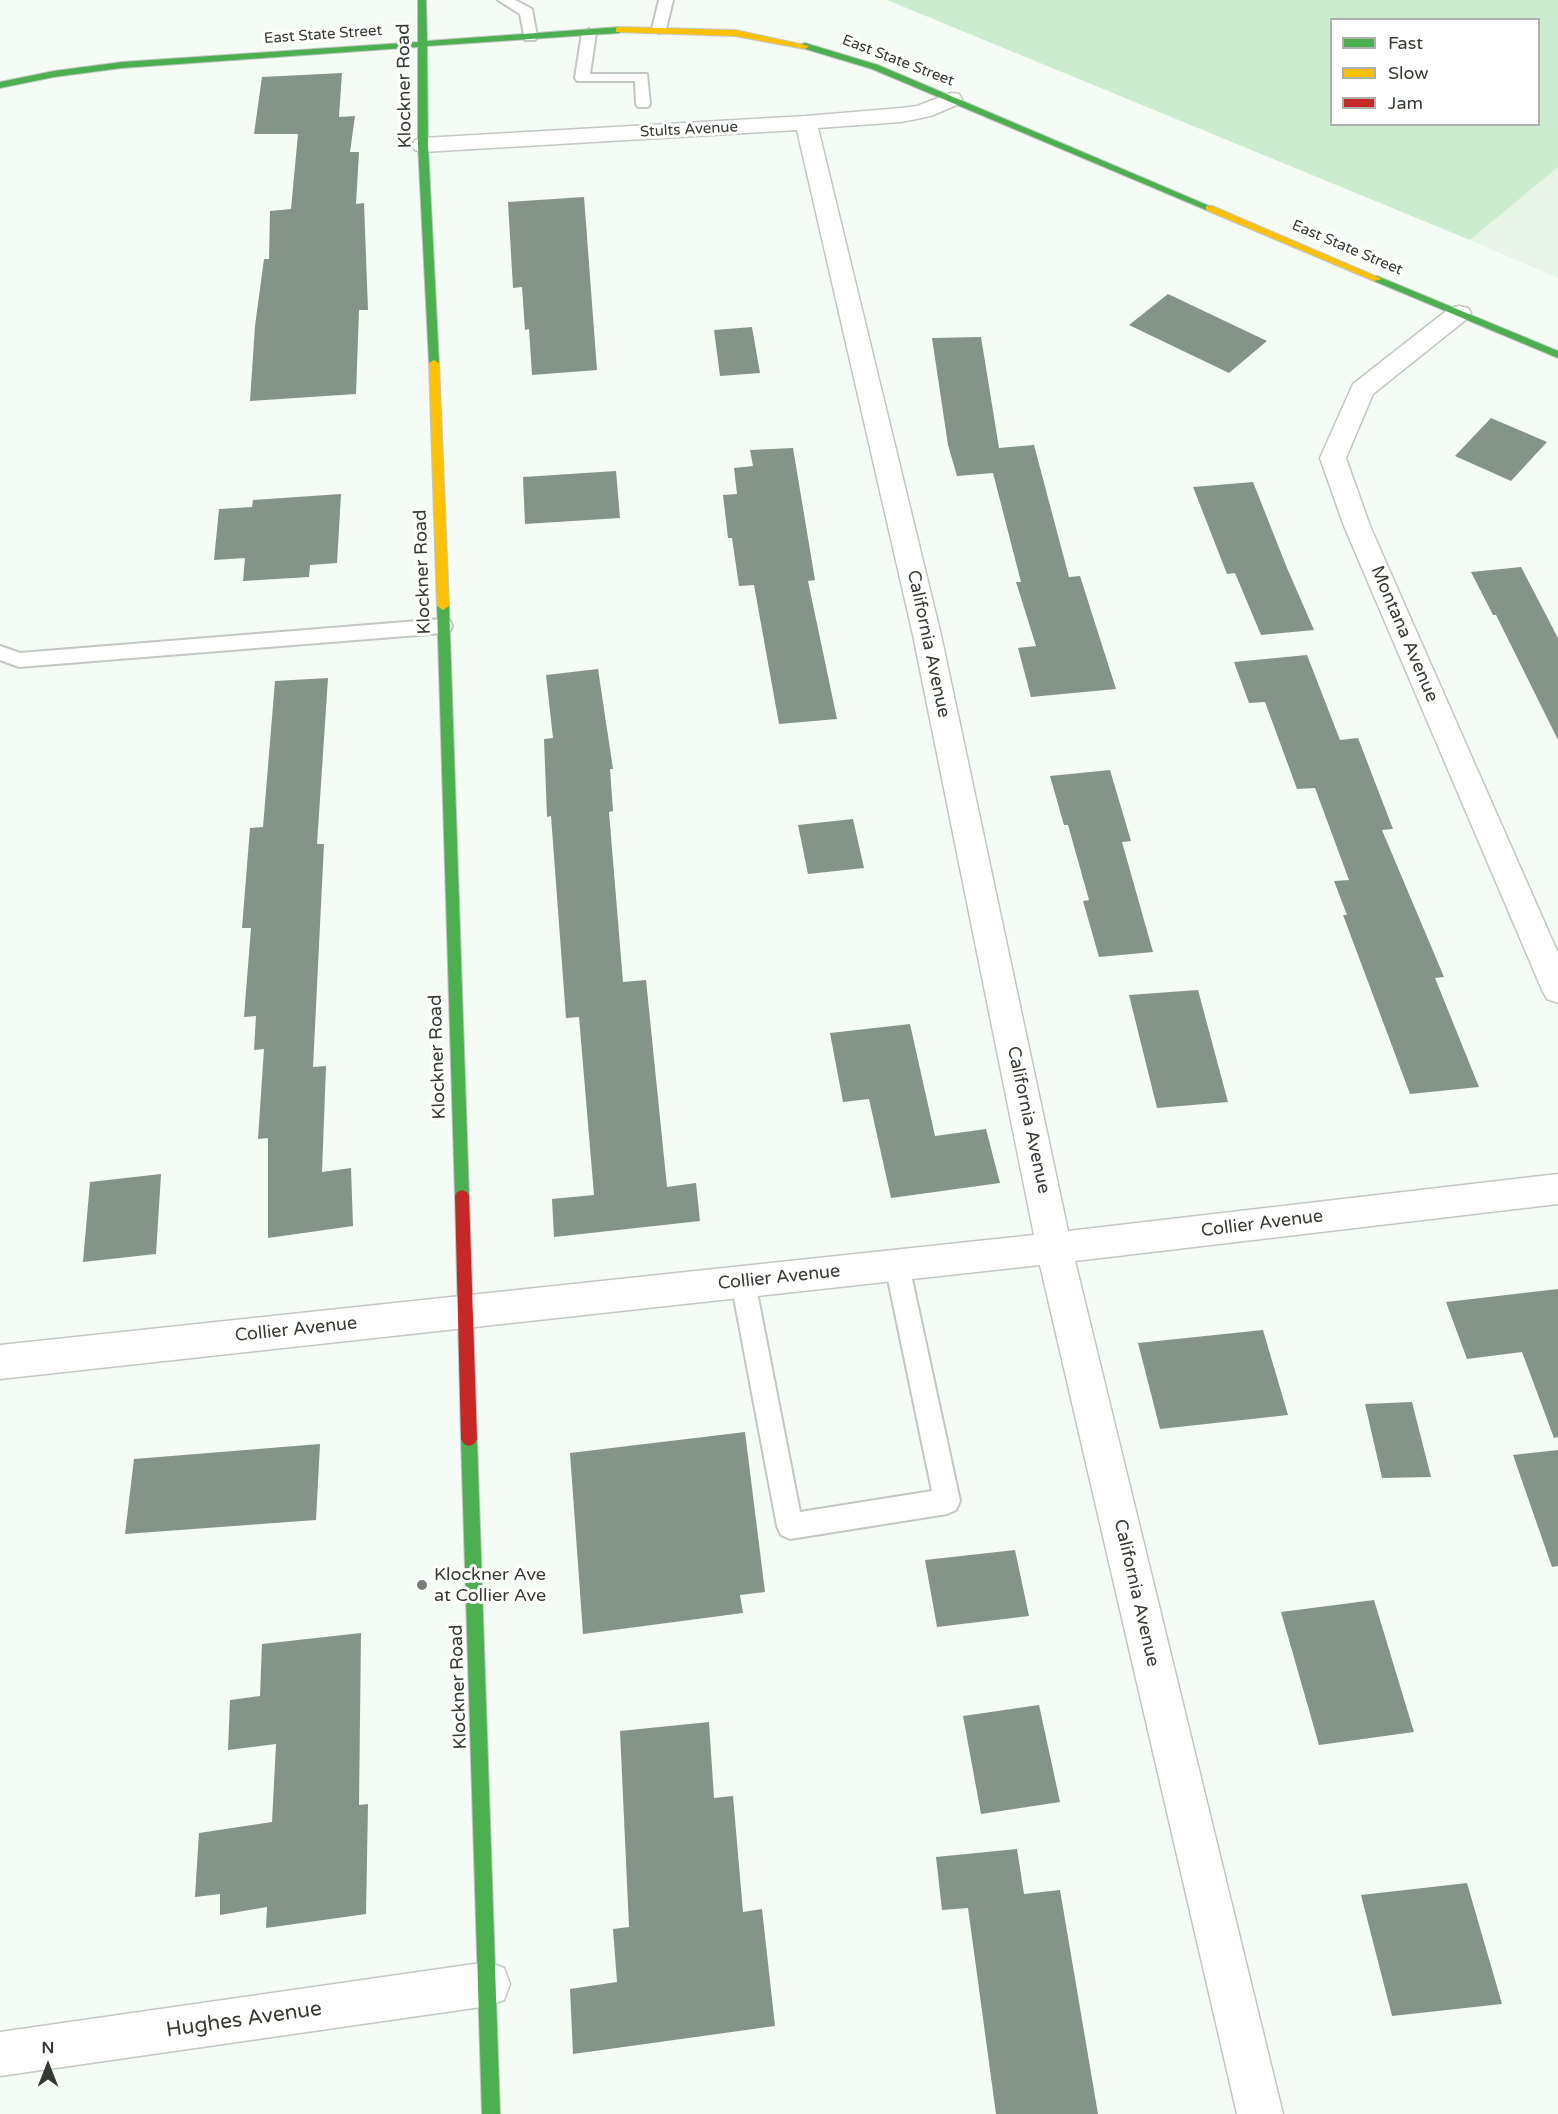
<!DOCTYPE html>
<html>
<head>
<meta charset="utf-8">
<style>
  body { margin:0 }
  #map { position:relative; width:1558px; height:2114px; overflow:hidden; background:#f5fbf5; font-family:"Varela Round",sans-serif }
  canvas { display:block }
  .legend { position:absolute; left:1330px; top:18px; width:210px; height:108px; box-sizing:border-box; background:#fff; border:2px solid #aeb0ae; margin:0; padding:8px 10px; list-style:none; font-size:18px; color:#353a35 }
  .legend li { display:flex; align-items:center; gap:12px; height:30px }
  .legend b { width:30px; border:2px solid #aeb0ae }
  .north { position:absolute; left:18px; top:2036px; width:60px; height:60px; -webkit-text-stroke:4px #fff; paint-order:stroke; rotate:0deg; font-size:16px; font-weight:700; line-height:24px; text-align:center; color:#353a35 }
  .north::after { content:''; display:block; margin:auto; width:21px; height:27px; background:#353a35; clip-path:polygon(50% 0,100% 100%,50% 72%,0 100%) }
</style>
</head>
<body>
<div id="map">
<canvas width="1558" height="2114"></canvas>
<ul class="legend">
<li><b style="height:8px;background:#4caf50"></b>Fast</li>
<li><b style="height:8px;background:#ffc107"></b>Slow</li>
<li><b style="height:8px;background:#c62828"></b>Jam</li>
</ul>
<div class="north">N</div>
</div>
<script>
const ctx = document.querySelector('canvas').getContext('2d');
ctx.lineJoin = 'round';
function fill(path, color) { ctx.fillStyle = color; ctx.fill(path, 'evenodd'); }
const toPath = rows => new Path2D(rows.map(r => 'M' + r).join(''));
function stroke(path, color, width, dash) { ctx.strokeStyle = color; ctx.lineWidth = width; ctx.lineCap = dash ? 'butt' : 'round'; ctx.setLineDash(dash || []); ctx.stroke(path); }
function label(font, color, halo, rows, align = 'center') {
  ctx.font = font + ' "Varela Round",sans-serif'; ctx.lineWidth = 6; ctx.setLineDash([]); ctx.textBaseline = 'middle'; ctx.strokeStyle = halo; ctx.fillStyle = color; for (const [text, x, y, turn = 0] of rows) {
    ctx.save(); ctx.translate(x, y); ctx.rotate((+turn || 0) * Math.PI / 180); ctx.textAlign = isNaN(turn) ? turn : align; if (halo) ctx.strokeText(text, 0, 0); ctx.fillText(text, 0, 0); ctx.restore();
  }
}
fill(toPath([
  [1558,167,1558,278,1470,240]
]), '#e7f4e8');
fill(toPath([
  [887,0,1558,0,1558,167,1470,240],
  [1332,20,1538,20,1538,124,1332,124]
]), '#cbeccf');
fill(toPath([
  [342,73,339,117,355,116,350,152,359,152,356,204,364,203,368,310,359,310,356,394,250,401,255,326,264,259,269,259,270,211,291,209,298,134,254,134,262,77],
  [584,197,597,370,532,375,529,329,525,330,522,287,513,288,508,202],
  [1168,294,1267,341,1229,373,1129,325],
  [752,327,760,373,720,376,714,330],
  [981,337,999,448,1034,445,1069,577,1080,576,1116,689,1031,697,1018,648,1036,646,1016,582,1021,582,993,473,957,476,948,445,932,338],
  [1491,418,1547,442,1511,481,1455,456],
  [793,448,815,580,808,581,837,719,779,724,754,585,739,586,732,538,728,538,723,495,737,494,734,468,753,466,750,450],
  [616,471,620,518,525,524,523,477],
  [1253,482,1287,568,1314,630,1261,635,1235,573,1227,574,1193,487],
  [341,494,337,563,310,565,309,577,243,581,245,558,214,560,219,509,252,507,253,500],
  [1521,567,1558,638,1558,740,1496,615,1493,615,1471,572],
  [1307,655,1340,740,1358,738,1393,829,1382,830,1444,977,1435,978,1479,1087,1410,1094,1343,915,1347,915,1334,881,1349,880,1315,788,1297,789,1265,702,1249,703,1234,662],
  [598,669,613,769,610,769,613,811,609,812,623,982,646,980,667,1187,696,1183,700,1221,554,1237,552,1199,594,1195,579,1017,566,1018,551,816,547,817,544,739,553,738,546,675],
  [328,678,317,844,324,844,313,1067,326,1066,322,1172,351,1168,353,1226,268,1238,268,1138,258,1139,264,1049,254,1050,256,1016,244,1017,251,928,242,928,250,828,263,827,275,681],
  [1110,770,1131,841,1122,842,1153,952,1099,957,1083,901,1089,900,1068,825,1064,825,1050,776],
  [853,819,864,868,808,874,798,825],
  [1198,990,1228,1102,1157,1108,1129,995],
  [910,1024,935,1136,986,1129,1000,1183,891,1198,869,1099,843,1102,830,1033],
  [161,1174,156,1254,83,1262,90,1182],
  [1558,1289,1558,1437,1554,1438,1522,1352,1467,1359,1446,1302],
  [1263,1330,1288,1415,1160,1429,1138,1343],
  [1412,1402,1431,1477,1382,1478,1365,1404],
  [745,1432,765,1592,740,1595,743,1613,583,1634,570,1453],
  [320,1444,316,1520,125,1534,134,1459],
  [1558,1450,1558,1566,1552,1567,1513,1455],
  [1015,1550,1029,1616,937,1627,925,1560],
  [1374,1600,1414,1732,1319,1745,1281,1612],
  [361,1633,359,1805,368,1804,366,1914,266,1928,267,1907,220,1915,220,1894,195,1897,199,1833,272,1822,276,1744,228,1750,230,1700,260,1696,262,1644],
  [1039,1705,1060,1802,981,1814,963,1716],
  [709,1722,714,1798,733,1796,743,1912,762,1909,775,2026,573,2054,570,1989,617,1982,613,1929,629,1927,620,1731],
  [1017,1849,1024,1894,1060,1890,1098,2114,996,2114,968,1908,942,1910,936,1857],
  [1467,1883,1502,2004,1392,2016,1361,1895]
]), '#849588');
const lane = toPath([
  [498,0,515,0,532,9,537,37,535,40,525,40,520,14,498,0],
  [659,0,673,0,666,29,659,33,652,29,659,0],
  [589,29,596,33,590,74,647,74,650,104,648,107,638,107,636,104,635,81,577,81,575,78,582,33,589,29],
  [443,619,450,621,452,626,450,631,443,633,19,667,0,660,0,646,20,653,443,619],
  [897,1254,906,1257,909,1265,960,1501,956,1510,947,1514,790,1539,781,1535,777,1526,731,1282,734,1274,743,1271,752,1274,755,1282,800,1512,932,1491,885,1265,888,1257,897,1254]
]);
const street = toPath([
  [951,93,959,94,962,99,959,104,931,116,901,122,818,128,941,635,1068,1231,1558,1174,1558,1204,1075,1261,1283,2114,1237,2114,1040,1265,0,1379,0,1345,1034,1235,913,635,797,130,423,152,415,150,412,145,415,140,423,138,806,116,901,108,917,106,951,93],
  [1459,306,1468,308,1471,313,1468,318,1373,394,1346,458,1370,526,1558,953,1558,1003,1547,999,1542,990,1344,526,1320,458,1353,384,1450,308,1459,306],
  [488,1962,504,1968,510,1984,504,2000,488,2006,0,2076,0,2032,488,1962]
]);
const fast = toPath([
  [418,0,426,0,427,41,619,27,623,30,619,33,427,46,428,145,439,363,434,366,429,363,418,145,418,47,122,68,54,77,0,88,0,82,54,71,122,62,418,42,418,0],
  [805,43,878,65,1214,208,1206,210,872,69,802,48,802,44,805,43],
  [1377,276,1558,351,1558,358,1374,281,1372,279,1377,276],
  [443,602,449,606,469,1196,467,1200,462,1202,457,1200,455,1196,437,606,443,602],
  [469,1432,474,1434,477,1439,500,2114,482,2114,461,1439,464,1434,469,1432]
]);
const slow = toPath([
  [619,27,735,30,809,46,805,49,735,36,616,32,616,28,619,27],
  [1206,206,1212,206,1382,279,1374,281,1206,210,1206,206],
  [434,360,439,363,449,606,443,610,437,606,429,363,434,360]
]);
const jam = toPath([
  [462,1190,467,1192,469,1196,477,1439,474,1444,469,1446,464,1444,461,1439,455,1196,457,1192,462,1190]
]);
stroke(lane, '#c2c7c2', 4);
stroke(street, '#c2c7c2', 3);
stroke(fast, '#c2c7c2', 2);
stroke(slow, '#c2c7c2', 2);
stroke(jam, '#c2c7c2', 2);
fill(lane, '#fefefe');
fill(street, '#fefefe');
fill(fast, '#4caf50');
fill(slow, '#ffc107');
fill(jam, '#c62828');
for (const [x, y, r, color] of [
  [422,1585,6,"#787e78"]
]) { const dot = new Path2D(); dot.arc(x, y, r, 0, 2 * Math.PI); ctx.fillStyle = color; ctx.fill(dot); stroke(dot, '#fff', 2); }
label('15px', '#353a35', '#fff', [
  ["East State Street",323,35,-4],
  ["East State Street",898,61,21],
  ["Stults Avenue",689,130,-3],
  ["East State Street",1347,248,23]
]);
label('18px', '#353a35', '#fff', [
  ["Klockner Road",405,86,-91],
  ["Klockner Road",423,572,-92],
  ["Montana Avenue",1404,634,67],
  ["California Avenue",928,644,78],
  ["Klockner Road",438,1057,-92],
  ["California Avenue",1028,1120,78],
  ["Collier Avenue",1262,1224,-7],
  ["Collier Avenue",779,1278,-6],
  ["Collier Avenue",296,1330,-6],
  ["California Avenue",1136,1593,77],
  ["Klockner Road",459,1687,-92]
]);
label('18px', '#353a35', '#fff', [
  ["Klockner Ave",434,1575],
  ["at Collier Ave",434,1596]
], 'left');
label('21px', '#353a35', '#fff', [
  ["Hughes Avenue",244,2020,-8]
]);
</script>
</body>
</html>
